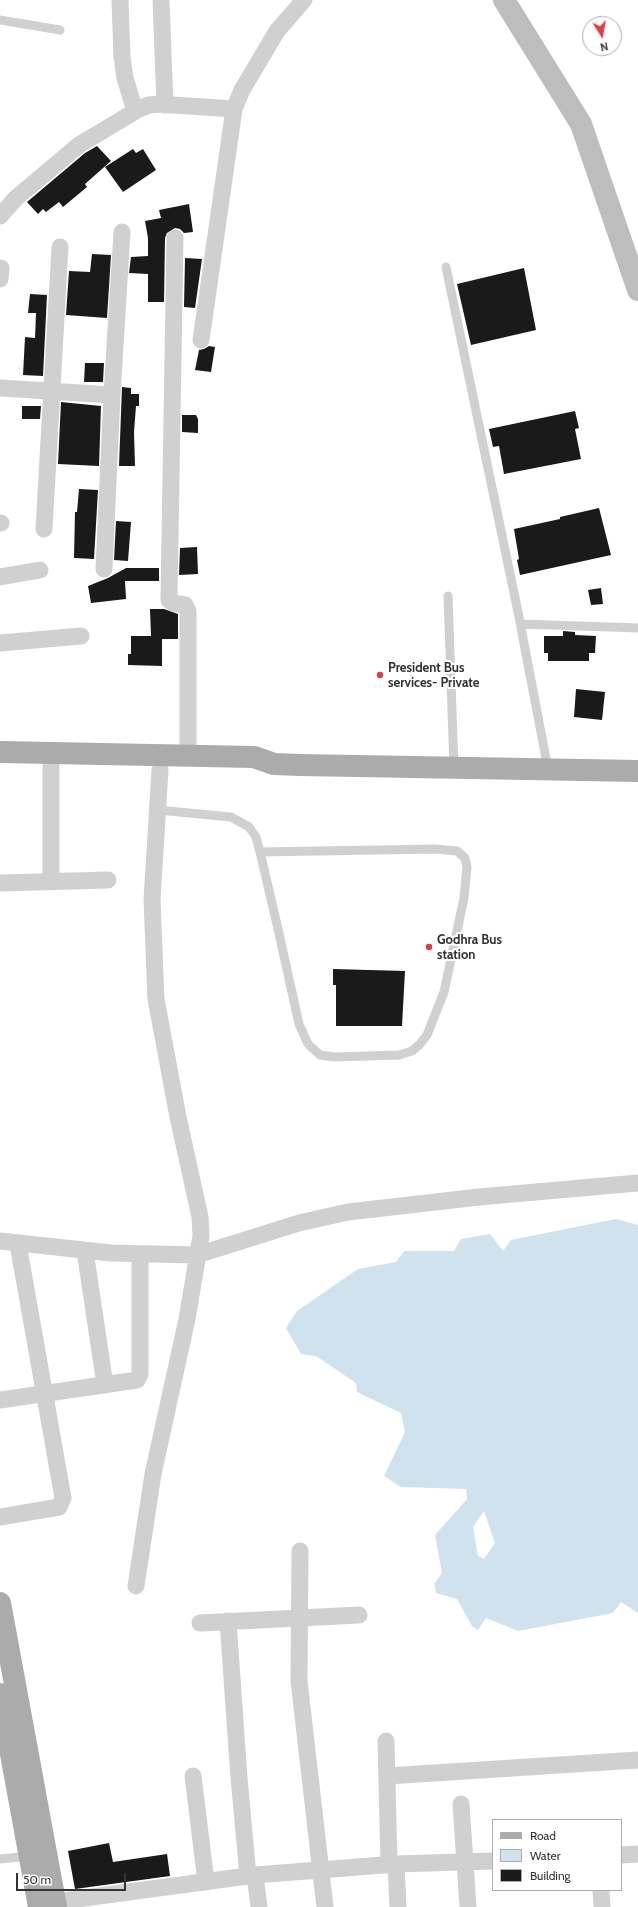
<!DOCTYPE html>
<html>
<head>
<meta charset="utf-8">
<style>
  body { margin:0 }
  #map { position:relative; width:638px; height:1907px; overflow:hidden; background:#fff; font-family:Cabin,sans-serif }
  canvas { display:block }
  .legend { position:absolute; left:492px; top:1819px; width:130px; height:72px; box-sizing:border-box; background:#fff; border:1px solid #adadad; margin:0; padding:5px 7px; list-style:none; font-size:12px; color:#333 }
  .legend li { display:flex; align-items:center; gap:8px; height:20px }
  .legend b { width:20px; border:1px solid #adadad }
  .north { position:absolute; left:582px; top:16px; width:40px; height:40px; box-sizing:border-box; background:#fff; border:1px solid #adadad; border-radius:50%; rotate:169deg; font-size:11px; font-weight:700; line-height:16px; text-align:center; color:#333 }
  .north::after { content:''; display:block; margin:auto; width:14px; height:18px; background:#e63946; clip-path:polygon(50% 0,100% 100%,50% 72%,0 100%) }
  .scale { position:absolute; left:16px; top:1873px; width:110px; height:18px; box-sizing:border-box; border:2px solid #333; border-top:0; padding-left:5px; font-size:12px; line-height:14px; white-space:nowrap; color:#333; -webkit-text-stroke:3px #fff; paint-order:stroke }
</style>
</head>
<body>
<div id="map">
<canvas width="638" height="1907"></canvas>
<ul class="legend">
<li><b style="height:5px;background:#ababab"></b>Road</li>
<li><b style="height:11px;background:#cfe2ee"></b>Water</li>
<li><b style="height:11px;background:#1a1a1a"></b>Building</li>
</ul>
<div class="north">N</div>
<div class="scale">50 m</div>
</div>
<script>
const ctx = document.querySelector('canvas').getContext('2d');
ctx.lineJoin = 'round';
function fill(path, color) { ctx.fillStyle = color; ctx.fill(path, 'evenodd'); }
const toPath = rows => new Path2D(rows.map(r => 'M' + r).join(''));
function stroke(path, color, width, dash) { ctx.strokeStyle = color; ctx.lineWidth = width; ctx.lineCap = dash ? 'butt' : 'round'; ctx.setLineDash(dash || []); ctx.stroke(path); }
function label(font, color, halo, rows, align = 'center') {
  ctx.font = font + ' Cabin,sans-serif'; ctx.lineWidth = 4; ctx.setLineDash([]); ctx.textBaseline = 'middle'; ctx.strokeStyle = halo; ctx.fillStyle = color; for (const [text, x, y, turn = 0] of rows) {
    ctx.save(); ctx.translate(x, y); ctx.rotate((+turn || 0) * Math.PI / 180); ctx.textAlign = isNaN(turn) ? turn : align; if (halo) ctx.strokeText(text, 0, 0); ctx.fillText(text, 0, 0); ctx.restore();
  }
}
fill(toPath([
  [616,1219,638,1225,638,1613,621,1602,613,1613,518,1631,486,1618,478,1630,472,1626,457,1599,436,1593,434,1584,442,1573,435,1535,467,1499,466,1489,401,1487,384,1476,405,1432,401,1413,357,1392,356,1383,316,1356,301,1354,286,1328,297,1311,358,1269,396,1262,404,1251,454,1251,461,1239,490,1234,503,1251,511,1240],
  [484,1511,495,1543,484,1559,478,1556,473,1527]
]), '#cfe2ee');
fill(toPath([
  [97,146,111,161,85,184,87,187,63,207,59,202,46,212,43,209,38,214,27,202,85,153],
  [133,149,136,153,143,149,156,170,123,192,105,167],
  [189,204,193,232,184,233,180,229,175,228,167,233,165,238,164,302,148,302,148,274,129,273,131,257,148,256,148,238,145,221,161,218,159,210],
  [92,254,111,255,107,318,66,315,69,271,90,272],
  [185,258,202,259,195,308,184,307],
  [524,268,536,330,471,345,457,284],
  [30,294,47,295,43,376,23,375,25,337,35,338,36,313,28,313],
  [209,346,215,347,211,372,195,370,199,350,204,349],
  [85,363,104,363,103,382,84,382],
  [122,387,131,388,131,394,139,394,139,406,136,406,134,432,135,466,119,466],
  [61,402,101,406,99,466,58,464],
  [22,406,41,406,40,419,22,419],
  [575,411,579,428,575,429,581,459,504,474,499,446,493,447,489,429],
  [182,415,196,415,198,419,198,433,182,432],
  [79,489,98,490,94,559,74,558,75,512,77,512],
  [599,508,611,555,520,575,517,560,519,559,514,529,560,519,560,517],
  [116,521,131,522,128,561,114,560],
  [197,547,198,574,179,575,180,548],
  [126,568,159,568,159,581,125,581,126,599,91,603,88,586,108,578],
  [601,588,603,604,591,605,588,590],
  [150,609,164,609,178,614,178,639,162,639,162,666,128,665,128,654,131,654,131,636,151,636],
  [563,631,575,632,575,635,596,636,595,653,589,653,589,661,548,661,548,653,544,653,544,636,563,636],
  [576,689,605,692,602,720,574,717],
  [333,969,405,971,402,1026,336,1026,336,985,333,985],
  [109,1843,113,1862,167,1854,170,1876,75,1889,68,1851]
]), '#1a1a1a');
stroke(toPath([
  [0,20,60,30],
  [446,267,518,612,548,769],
  [448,596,454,768],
  [521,624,638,628],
  [158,810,231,817,249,827,256,837,260,852,278,929,299,1024,308,1044,320,1055,334,1057,399,1055,412,1051,420,1044,427,1035,444,992,464,898,467,867,465,858,457,851,435,849,260,852],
  [0,1859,30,1856]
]), '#d0d0d0', 9);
stroke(toPath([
  [120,0,122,57,125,78,135,111],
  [161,0,165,105],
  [0,216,16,198,79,145,139,109,149,105,158,104,234,109],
  [175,238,169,597,169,600,173,603,185,605,188,611,188,757],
  [0,279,1,268],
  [201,340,234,109,242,90,277,31,304,0],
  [0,388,112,395],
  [0,523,1,523],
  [44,529,60,247],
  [104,569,112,395,122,232],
  [0,577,40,570],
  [0,643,81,636],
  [51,766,51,882],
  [0,883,108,880],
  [0,1241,111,1253,197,1255,299,1223,348,1212,479,1197,638,1183],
  [85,1251,105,1385],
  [0,1400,137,1380,140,1374,140,1254],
  [0,1517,59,1507,63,1498,18,1244],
  [300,1551,299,1681,325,1907],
  [136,1586,153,1474,187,1319,201,1236,200,1217,178,1117,156,999,152,900,160,770],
  [228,1621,239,1778,248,1876],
  [200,1623,359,1615],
  [386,1741,389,1865],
  [193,1776,206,1882],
  [387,1776,638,1760],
  [461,1804,468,1907],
  [621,1855,638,1854],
  [396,1864,398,1907],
  [255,1875,259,1907],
  [601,1890,602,1907],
  [55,1902,255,1875,396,1864,493,1861]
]), '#d0d0d0', 17);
stroke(toPath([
  [504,0,581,124,638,290]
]), '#bdbdbd', 22);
stroke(toPath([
  [0,752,254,757,274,764,300,765,638,771],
  [0,1603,56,1907],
  [0,1694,39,1907]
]), '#ababab', 22);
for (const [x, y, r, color] of [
  [380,675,4,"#e63946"],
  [429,947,4,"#e63946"]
]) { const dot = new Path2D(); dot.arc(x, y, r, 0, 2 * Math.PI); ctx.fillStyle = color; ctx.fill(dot); stroke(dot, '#fff', 1.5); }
label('bold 13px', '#333', '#fff', [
  ["President Bus",388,668],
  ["services- Private",388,683],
  ["Godhra Bus",437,940],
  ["station",437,955]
], 'left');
</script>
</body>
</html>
